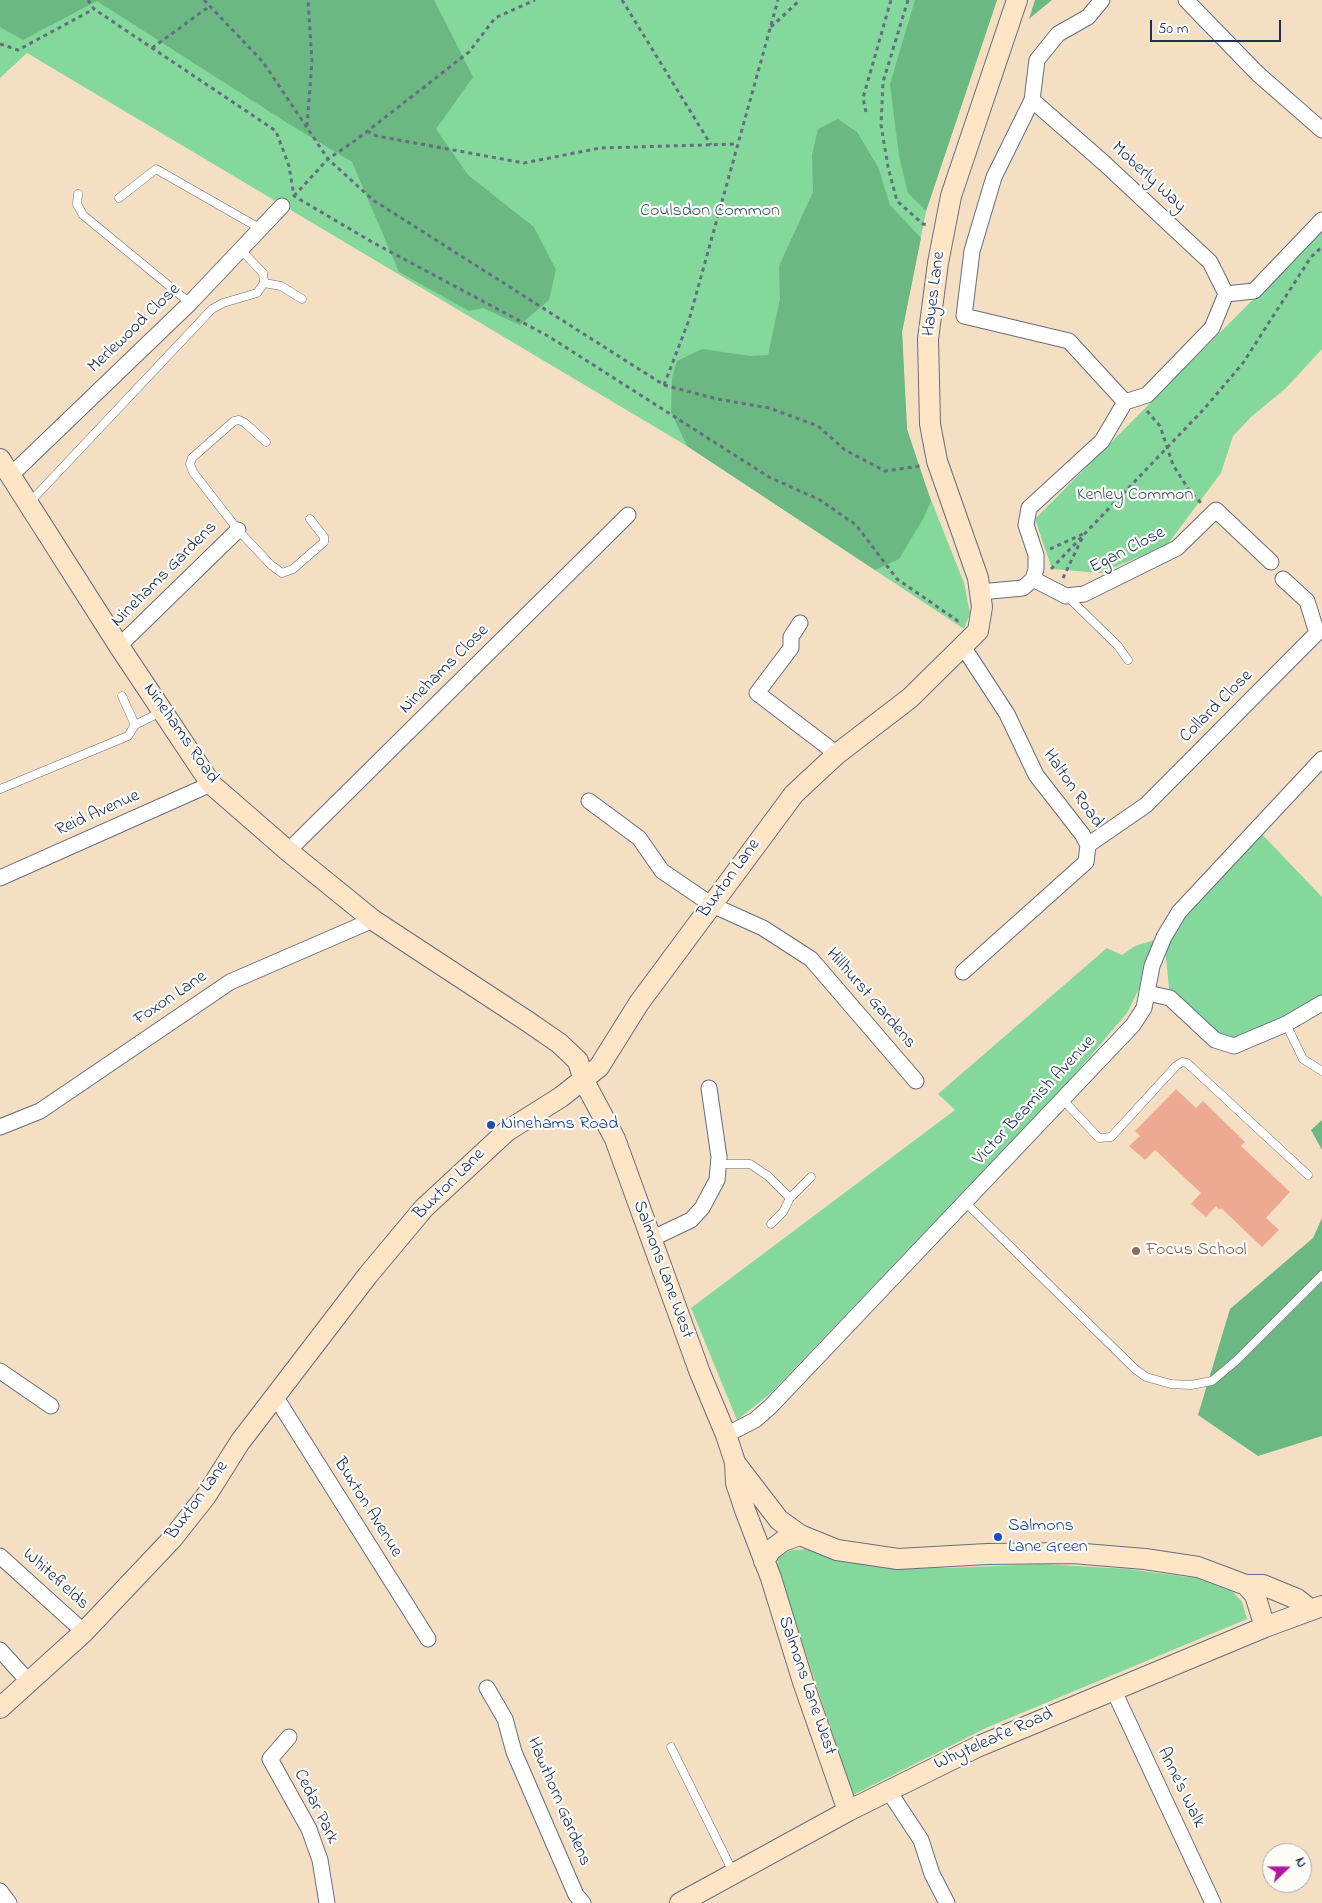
<!DOCTYPE html>
<html>
<head>
<meta charset="utf-8">
<style>
  body { margin:0 }
  #map { position:relative; width:1322px; height:1903px; overflow:hidden; background:#f4dfc3; font-family:"Indie Flower",sans-serif }
  canvas { display:block }
  .north { position:absolute; left:1262px; top:1843px; width:50px; height:50px; box-sizing:border-box; background:#fdfcf7; border:1px solid #a3aaba; border-radius:50%; rotate:68deg; font-size:14px; font-weight:700; line-height:20px; text-align:center; color:#1b2f5e }
  .north::after { content:''; display:block; margin:auto; width:18px; height:22px; background:#b5179e; clip-path:polygon(50% 0,100% 100%,50% 72%,0 100%) }
  .scale { position:absolute; left:1150px; top:20px; width:131px; height:22px; box-sizing:border-box; border:2px solid #1b2f5e; border-top:0; padding-left:6px; font-size:15px; line-height:18px; white-space:nowrap; color:#1b2f5e; -webkit-text-stroke:4px #fdfcf7; paint-order:stroke }
</style>
</head>
<body>
<div id="map">
<canvas width="1322" height="1903"></canvas>
<div class="north">N</div>
<div class="scale">50 m</div>
</div>
<script>
const ctx = document.querySelector('canvas').getContext('2d');
ctx.lineJoin = 'round';
function fill(path, color) { ctx.fillStyle = color; ctx.fill(path, 'evenodd'); }
const toPath = rows => new Path2D(rows.map(r => 'M' + r).join(''));
function stroke(path, color, width, dash) { ctx.strokeStyle = color; ctx.lineWidth = width; ctx.lineCap = dash ? 'butt' : 'round'; ctx.setLineDash(dash || []); ctx.stroke(path); }
function label(font, color, halo, rows, align = 'center') {
  ctx.font = font + ' "Indie Flower",sans-serif'; ctx.lineWidth = 4.5; ctx.setLineDash([]); ctx.textBaseline = 'middle'; ctx.strokeStyle = halo; ctx.fillStyle = color; for (const [text, x, y, turn = 0] of rows) {
    ctx.save(); ctx.translate(x, y); ctx.rotate((+turn || 0) * Math.PI / 180); ctx.textAlign = isNaN(turn) ? turn : align; if (halo) ctx.strokeText(text, 0, 0); ctx.fillText(text, 0, 0); ctx.restore();
  }
}
fill(toPath([
  [0,0,997,0,926,211,902,332,907,429,918,467,964,583,970,613,964,629,687,446,27,53,0,78],
  [1322,230,1322,349,1286,388,1251,417,1233,436,1221,473,1167,545,1101,573,1052,569,1035,519],
  [1257,829,1322,897,1322,1003,1234,1046,1170,998,1164,938,1127,1013,1070,1080,771,1393,737,1420,691,1308,955,1110,938,1094,1107,948,1122,955,1135,946,1164,937],
  [809,1549,855,1563,946,1568,1043,1564,1128,1569,1196,1578,1233,1592,1242,1602,1247,1619,988,1727,853,1795,777,1567,779,1556,791,1550]
]), '#84d89b');
fill(toPath([
  [0,0,434,0,473,77,436,129,468,175,534,227,556,270,549,300,520,325,483,308,469,311,399,272,352,162,289,124,97,1,23,40,0,27],
  [915,0,997,0,926,211,908,193,899,156,890,84],
  [1035,0,1052,0,1029,19],
  [838,119,857,132,878,167,890,205,921,238,902,332,907,429,931,501,923,519,899,559,875,570,687,446,671,412,672,378,677,361,702,349,750,356,768,355,780,299,779,266,813,192,812,155,818,129],
  [1322,1120,1322,1150,1311,1130],
  [1322,1218,1322,1436,1258,1456,1198,1415,1230,1309,1313,1238]
]), '#6bb883');
fill(toPath([
  [1176,1089,1196,1108,1203,1101,1245,1142,1241,1146,1290,1192,1266,1218,1279,1230,1262,1247,1221,1208,1219,1210,1216,1206,1206,1217,1191,1204,1201,1193,1155,1150,1145,1160,1129,1146,1140,1136,1135,1131]
]), '#eea992');
const lane = toPath([
  [78,194,77,204,83,215,190,303],
  [119,198,156,169,261,229],
  [264,283,281,286,302,299],
  [266,442,245,423,239,420,234,421,192,458,190,464,193,472,238,530,271,565,282,573,293,569,324,542,324,537,310,519],
  [30,502,212,309,223,303,257,293,264,283,263,273,241,250],
  [1068,597,1118,646,1128,660],
  [122,696,135,725],
  [0,789,128,736,135,725,161,712],
  [1286,1024,1303,1059,1322,1071],
  [1063,1100,1099,1138,1111,1137,1176,1066,1182,1062,1187,1063,1308,1175],
  [718,1164,750,1164,768,1176,790,1198],
  [965,1202,1135,1369,1146,1377,1171,1384,1191,1385,1212,1381,1237,1360,1322,1275],
  [771,1224,783,1212,790,1198,811,1177],
  [671,1747,733,1872]
]);
const street = toPath([
  [1102,0,1088,17,1058,34,1037,60,1032,100,994,177,972,251,964,316,1069,341,1125,402],
  [1186,0,1258,74,1322,130],
  [1032,100,1104,163,1210,262,1226,294],
  [11,475,190,303,282,206],
  [1033,579,1066,596,1084,594,1177,548,1216,510,1271,562],
  [980,592,1023,588,1033,579,1036,569,1036,555,1026,525,1029,508,1102,441,1125,402,1147,395,1212,328,1226,294,1254,291,1322,220],
  [800,623,791,637,791,648,757,693,837,754],
  [119,646,238,530],
  [589,801,639,838,662,871,712,905,763,928,811,959,916,1081],
  [1088,845,1146,805,1317,633,1307,601,1283,579],
  [288,851,628,515],
  [0,878,211,784],
  [963,972,1086,862,1088,845,1082,834,1036,775,1007,714,964,648],
  [1147,993,1170,998,1215,1040,1234,1046,1286,1024,1322,1003],
  [0,1127,40,1111,230,982,373,920],
  [651,1239,691,1220,702,1208,717,1180,719,1157,709,1088],
  [0,1371,51,1406],
  [275,1396,428,1639],
  [726,1435,755,1420,770,1407,1133,1025,1144,1008,1152,966,1164,937,1179,912,1322,759],
  [0,1556,84,1632],
  [0,1650,29,1682],
  [487,1688,505,1719,514,1752,576,1895,583,1903],
  [1113,1689,1213,1903],
  [289,1737,270,1759,309,1829,320,1860,327,1903],
  [888,1790,921,1840,932,1874,947,1903],
  [0,1891,9,1903]
]);
const secondary = toPath([
  [0,459,119,646,211,784,288,851,373,920,527,1021,559,1043,578,1061,584,1081,615,1139,700,1373,726,1435,735,1462,736,1483,745,1510,771,1578,803,1682,848,1811],
  [736,1464,779,1520,800,1535,837,1550,898,1559,987,1554,1072,1553,1145,1559,1198,1567,1246,1585,1255,1595,1265,1627],
  [764,1561,771,1550,783,1541,800,1535],
  [1246,1585,1263,1585,1297,1599,1311,1610],
  [0,1708,84,1632,172,1539,206,1496,240,1442,368,1275,424,1208,507,1131,561,1097,599,1067,639,1003,794,794,837,754,910,698,978,631,982,607,978,578,937,461,930,424,928,339,938,263,951,196,1017,0],
  [680,1903,848,1811,977,1747,1265,1627,1322,1606]
]);
stroke(lane, '#676d81', 9);
stroke(street, '#676d81', 17);
stroke(secondary, '#676d81', 22);
stroke(toPath([
  [88,0,94,9,276,131,289,166,294,196,372,242,548,336,769,477,820,500,856,525,897,579,958,621,962,621],
  [204,0,263,62,328,159,373,200,664,385,717,399,769,408,818,426,845,450,885,471,920,466],
  [622,0,711,145],
  [908,0,883,82,881,125,888,167,897,201,923,224,929,225],
  [771,27,800,0],
  [0,44,18,50,94,9],
  [152,48,210,6],
  [866,112,863,98,891,0],
  [307,126,312,61,308,0],
  [367,131,377,136,524,163,600,148,738,144],
  [294,196,328,159,356,140,469,52,495,18,535,0],
  [664,385,689,320,778,0],
  [1147,411,1160,426,1173,465,1189,490,1201,503],
  [1050,549,1083,534],
  [1051,569,1204,409,1243,363,1311,257,1322,247],
  [1063,578,1083,536]
]), '#676d81', 3, [4, 4]);
stroke(lane, '#fff', 8);
stroke(street, '#fff', 15);
stroke(secondary, '#fde5c5', 20);
for (const [x, y, r, color] of [
  [491,1125,5,"#1a4fb4"],
  [1136,1251,5,"#8d6e63"],
  [998,1537,5,"#1a4fb4"]
]) { const dot = new Path2D(); dot.arc(x, y, r, 0, 2 * Math.PI); ctx.fillStyle = color; ctx.fill(dot); stroke(dot, '#fdfcf7', 2); }
label('18px', '#1b2f5e', '#fdfcf7', [
  ["Moberly Way",1148,178,43],
  ["Hayes Lane",935,294,-83],
  ["Merlewood Close",135,329,-44],
  ["Egan Close",1128,551,-27],
  ["Ninehams Gardens",165,575,-45],
  ["Ninehams Close",445,670,-45],
  ["Collard Close",1217,707,-45],
  ["Ninehams Road",180,734,55],
  ["Halton Road",1072,789,55],
  ["Reid Avenue",98,814,-24],
  ["Buxton Lane",730,879,-54],
  ["Foxon Lane",171,999,-34],
  ["Hillhurst Gardens",870,999,49],
  ["Victor Beamish Avenue",1035,1101,-47],
  ["Buxton Lane",450,1185,-45],
  ["Salmons Lane West",662,1270,70],
  ["Buxton Lane",198,1501,-54],
  ["Buxton Avenue",367,1508,58],
  ["Whitefields",55,1580,42],
  ["Salmons Lane West",806,1686,71],
  ["Whyteleafe Road",994,1740,-24],
  ["Anne's Walk",1180,1788,64],
  ["Hawthorn Gardens",558,1802,67],
  ["Cedar Park",315,1807,64]
]);
label('18px', '#35596d', '#fdfcf7', [
  ["Coulsdon Common",710,212],
  ["Kenley Common",1135,496]
]);
label('18px', '#164399', '#fdfcf7', [
  ["Ninehams Road",501,1125],
  ["Salmons",1008,1527],
  ["Lane Green",1008,1548]
], 'left');
label('18px', '#785e54', '#fdfcf7', [
  ["Focus School",1146,1251]
], 'left');
</script>
</body>
</html>
